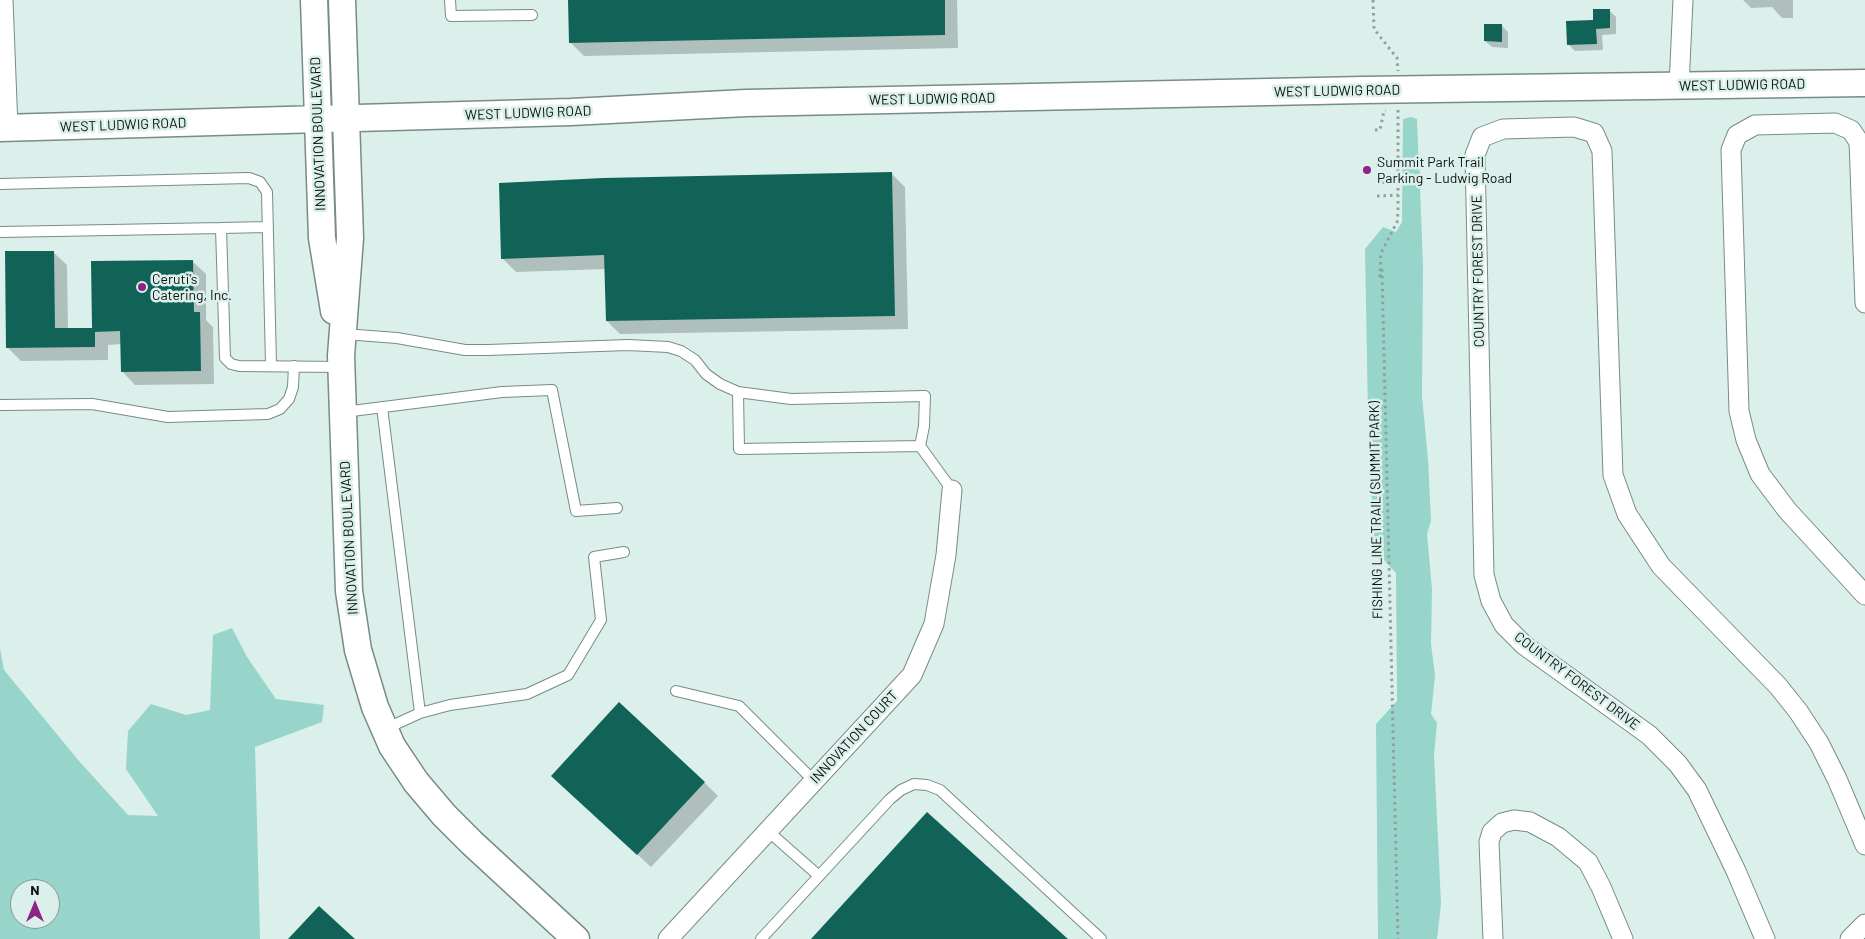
<!DOCTYPE html>
<html>
<head>
<meta charset="utf-8">
<style>
  body { margin:0 }
  #map { position:relative; width:1865px; height:939px; overflow:hidden; background:#dbf0eb; font-family:Barlow,sans-serif }
  canvas { display:block }
  .north { position:absolute; left:10px; top:879px; width:50px; height:50px; box-sizing:border-box; background:#dbf0eb; border:1px solid #889894; border-radius:50%; rotate:0deg; font-size:14px; font-weight:700; line-height:20px; text-align:center; color:#0c1312 }
  .north::after { content:''; display:block; margin:auto; width:18px; height:22px; background:#8e2285; clip-path:polygon(50% 0,100% 100%,50% 72%,0 100%) }
</style>
</head>
<body>
<div id="map">
<canvas width="1865" height="939"></canvas>
<div class="north">N</div>
</div>
<script>
const ctx = document.querySelector('canvas').getContext('2d');
ctx.lineJoin = 'round';
function fill(path, color) { ctx.fillStyle = color; ctx.fill(path, 'evenodd'); }
const toPath = rows => new Path2D(rows.map(r => 'M' + r).join(''));
function stroke(path, color, width, dash) { ctx.strokeStyle = color; ctx.lineWidth = width; ctx.lineCap = dash ? 'butt' : 'round'; ctx.setLineDash(dash || []); ctx.stroke(path); }
function label(font, color, halo, rows, align = 'center') {
  ctx.font = font + ' Barlow,sans-serif'; ctx.lineWidth = 5; ctx.setLineDash([]); ctx.textBaseline = 'middle'; ctx.strokeStyle = halo; ctx.fillStyle = color; for (const [text, x, y, turn = 0] of rows) {
    ctx.save(); ctx.translate(x, y); ctx.rotate((+turn || 0) * Math.PI / 180); ctx.textAlign = isNaN(turn) ? turn : align; if (halo) ctx.strokeText(text, 0, 0); ctx.fillText(text, 0, 0); ctx.restore();
  }
}
fill(toPath([
  [1411,117,1417,119,1419,170,1423,178,1420,188,1423,266,1422,396,1428,459,1431,521,1427,534,1432,589,1431,644,1435,675,1431,714,1437,723,1434,755,1441,904,1437,939,1378,939,1376,724,1397,701,1396,573,1374,549,1368,414,1365,249,1383,227,1396,232,1402,222,1403,119],
  [232,628,247,657,276,699,324,705,322,722,255,747,260,939,0,939,0,648,4,670,79,761,128,815,158,816,126,769,128,731,151,704,186,715,210,710,213,635],
  [20,889,50,889,50,919,20,919]
]), '#97d4c9');
fill(toPath([
  [569,0,957,0,958,48,584,56,570,42],
  [1743,0,1793,0,1793,18,1782,18,1772,7,1751,8],
  [1609,10,1616,17,1616,34,1602,35,1603,50,1575,51,1568,44],
  [1502,26,1508,32,1508,48,1492,47,1485,41],
  [892,174,905,187,908,329,620,334,607,321,606,269,516,272,502,258],
  [53,252,67,265,68,330,93,329,192,261,206,274,206,320,213,327,214,384,135,385,122,371,122,344,108,345,108,360,21,361,8,348],
  [704,782,718,796,651,867,566,789]
]), '#0003');
fill(toPath([
  [568,0,945,0,945,35,569,43],
  [1593,9,1610,9,1610,28,1596,29,1597,44,1567,45,1566,21,1593,20],
  [1484,24,1502,24,1502,42,1484,41],
  [892,172,895,316,606,321,604,255,501,259,499,183,603,178],
  [5,251,54,251,55,328,92,328,91,261,193,260,194,312,200,312,201,371,121,372,120,331,95,332,95,347,6,348],
  [619,702,705,782,637,855,551,776],
  [927,812,1068,939,811,939],
  [319,906,355,939,288,939]
]), '#116358');
const lane = toPath([
  [450,0,451,16,532,15],
  [0,184,249,178,260,182,267,192,271,365],
  [221,228,268,227],
  [0,232,221,228,225,358,231,364,239,366,341,367],
  [344,334,397,338,465,350,488,350,628,345,668,347,681,351,695,360,706,374,720,384,738,392,791,399,925,396,924,426,920,446],
  [738,392,739,449,920,446,952,490],
  [0,405,92,404,168,417,268,414,280,409,289,399,293,387,294,366],
  [382,407,420,713,385,729],
  [344,412,502,392,552,390,576,511,617,508],
  [676,691,739,706,814,781],
  [420,713,450,705,527,694,568,675,601,620,594,557,624,552],
  [768,831,819,876],
  [761,939,890,799,901,790,914,784,927,785,940,790,1101,939]
]);
const street = toPath([
  [3,0,8,128],
  [1679,86,1683,0],
  [1865,303,1859,142,1851,130,1835,123,1755,125,1737,135,1731,150,1739,411,1746,440,1760,474,1787,510,1865,595],
  [668,939,912,675,934,624,946,555,952,490],
  [1493,939,1489,842,1492,832,1502,823,1514,820,1530,822,1558,837,1588,862,1601,887,1623,939],
  [1765,939,1736,871,1697,790,1678,764,1649,735,1524,645,1504,625,1491,601,1484,575,1475,155,1482,137,1503,129,1574,127,1594,133,1602,151,1613,475,1627,514,1661,566,1778,686,1798,711,1819,743,1837,779,1865,845],
  [1850,939,1865,924]
]);
const secondary = toPath([
  [314,0,322,238,334,311],
  [342,0,350,238,341,356,349,591,358,650,375,707,392,746,416,782,444,815,472,843,576,939],
  [0,128,571,112,746,103,1363,90,1865,83]
]);
stroke(lane, '#788b87', 12);
stroke(street, '#788b87', 21);
stroke(secondary, '#788b87', 29);
stroke(toPath([
  [1373,0,1374,29,1397,58,1398,71],
  [1398,110,1398,212,1397,222,1381,253,1380,276,1382,270,1398,939],
  [1375,130,1380,130,1384,111,1386,111],
  [1376,183,1389,182],
  [1377,196,1398,195]
]), '#90a09c', 3, [2.5, 4]);
stroke(lane, '#fff', 10);
stroke(street, '#fff', 19);
stroke(secondary, '#fff', 26);
for (const [x, y, r, color] of [
  [1367,170,5,"#8e2285"],
  [142,287,5,"#8e2285"]
]) { const dot = new Path2D(); dot.arc(x, y, r, 0, 2 * Math.PI); ctx.fillStyle = color; ctx.fill(dot); stroke(dot, '#dbf0eb', 2); }
label('14px', '#0c1312', '#dbf0eb', [
  ["WEST LUDWIG ROAD",1742,85,-1],
  ["WEST LUDWIG ROAD",1337,91,-1],
  ["WEST LUDWIG ROAD",932,99,-1],
  ["WEST LUDWIG ROAD",528,113,-2],
  ["WEST LUDWIG ROAD",123,125,-2],
  ["INNOVATION BOULEVARD",318,134,-92],
  ["COUNTRY FOREST DRIVE",1478,271,-91],
  ["FISHING LINE TRAIL (SUMMIT PARK)",1376,510,-91],
  ["INNOVATION BOULEVARD",349,538,-93],
  ["COUNTRY FOREST DRIVE",1577,681,37],
  ["INNOVATION COURT",854,737,-47]
]);
label('14px', '#0c1312', '#dbf0eb', [
  ["Summit Park Trail",1377,162],
  ["Parking - Ludwig Road",1377,178],
  ["Ceruti's",152,279],
  ["Catering, Inc.",152,295]
], 'left');
</script>
</body>
</html>
